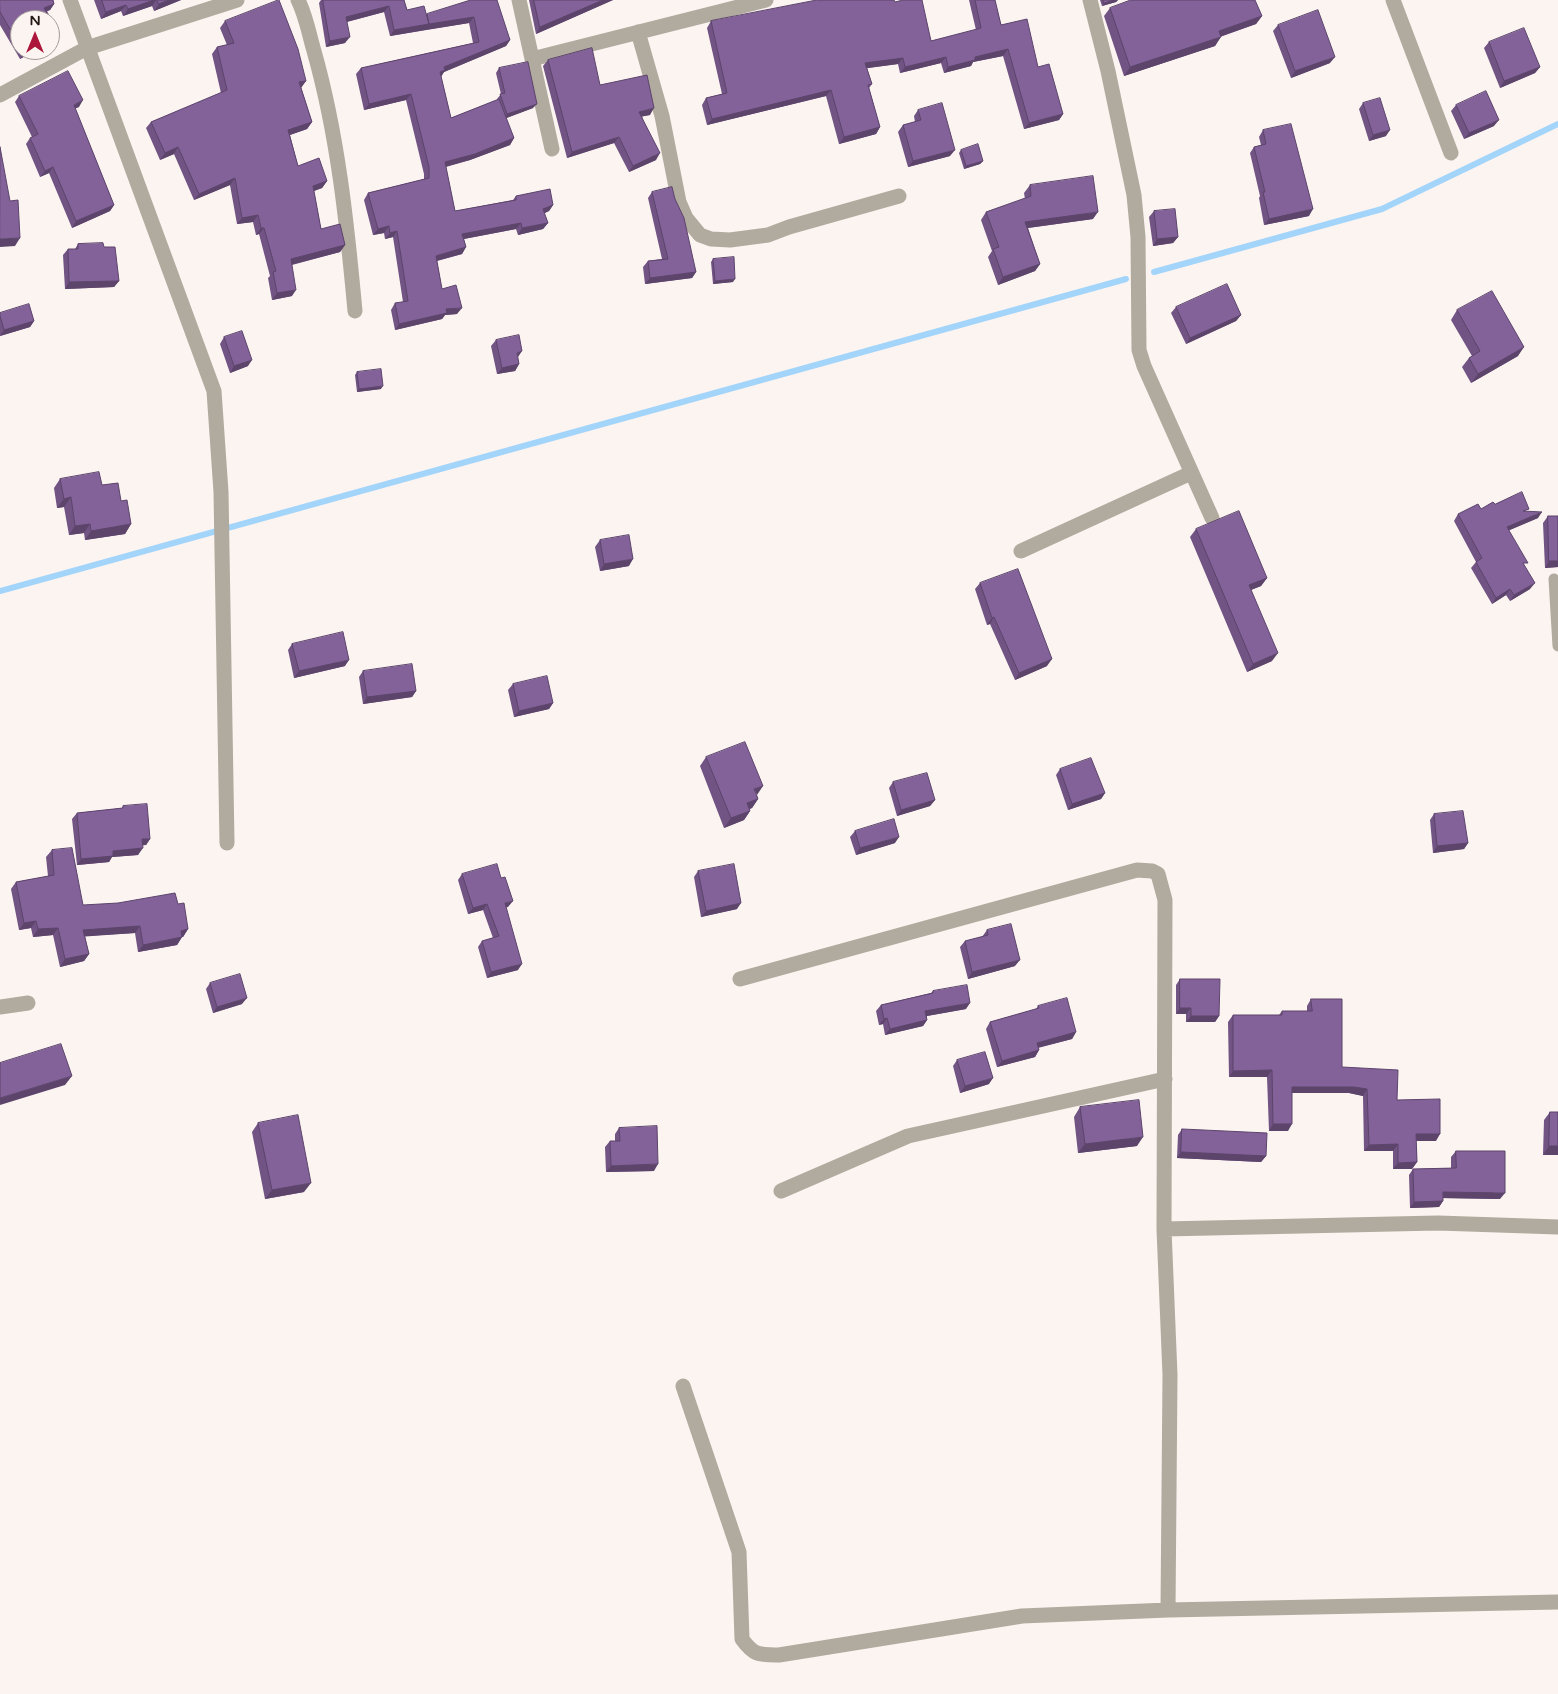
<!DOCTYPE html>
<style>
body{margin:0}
#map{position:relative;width:1558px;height:1694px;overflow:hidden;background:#fbf4f1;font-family:"Varela Round",sans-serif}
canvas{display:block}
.north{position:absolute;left:10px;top:10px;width:50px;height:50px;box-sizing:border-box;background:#fbf4f1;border:1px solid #a59c98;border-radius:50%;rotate:0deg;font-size:14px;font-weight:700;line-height:20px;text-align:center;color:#231813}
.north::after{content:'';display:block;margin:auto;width:18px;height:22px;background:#ac163a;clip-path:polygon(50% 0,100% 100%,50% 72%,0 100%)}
</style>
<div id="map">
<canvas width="1558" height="1694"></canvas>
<div class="north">N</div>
</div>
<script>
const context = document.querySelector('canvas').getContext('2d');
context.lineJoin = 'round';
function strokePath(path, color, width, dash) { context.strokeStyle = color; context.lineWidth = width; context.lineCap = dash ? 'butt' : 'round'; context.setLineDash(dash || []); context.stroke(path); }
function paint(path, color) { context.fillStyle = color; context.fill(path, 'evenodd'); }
strokePath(new Path2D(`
 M1154 272 1382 209 1558 124
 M0 591 1126 279`), '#a3d4fa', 6);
strokePath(new Path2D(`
 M1554 579 1558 646`), '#b1aa9e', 11);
strokePath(new Path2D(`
 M70 0 214 391 221 492 227 843
 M298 0C306 16 309 34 314 51 338 136 347 224 355 311
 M519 0 552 149
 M1090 0 1108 71 1134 195 1138 237 1139 350 1144 366 1212 518
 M1393 0 1451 153
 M638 32 662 116 679 202 686 218 700 235 711 239 730 240 768 235 789 227 899 196
 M532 59 766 0
 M0 95 87 48 237 0
 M1021 551 1191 473
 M740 979 1137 870 1152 871 1158 874 1165 900 1164 1229 1170 1375 1168 1610
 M0 1007 28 1003
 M781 1191 908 1136 1165 1079
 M1164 1229 1438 1223 1558 1227
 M683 1386 739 1552 742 1639C754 1656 760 1655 779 1655L1022 1616 1168 1610 1558 1602`), '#b1aa9e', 15);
paint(new Path2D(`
 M0 0H53L54 4 50 10 47 11 59 33 55 39 50 42V20H20V50H36L20 59 0 25Z
 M94 0H181L154 11 152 6 123 16 121 11 101 19Z
 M321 0H404L407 10 426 15 471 0 510 40 506 46 444 72 441 76 451 118 497 100V99L501 94 496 73 499 68 533 108 506 118 514 138 510 145 470 160 446 167 455 211 513 200 516 196 553 205 549 211 544 213 548 223 543 229 518 235 516 229 464 239 466 247 462 254 437 261 442 289 457 314 445 315 442 319 395 330 391 310 395 303 403 302 393 237 385 239 384 233 373 235 364 200 368 193 424 179V174L406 100 364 110 356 74 361 68 473 43 469 23 390 36 384 12 347 22 345 43 326 47 319 3Z
 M529 0H613L536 34Z
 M969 0H995L1001 25 1038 67 1063 114 1059 120 1024 129 1003 56 973 62 971 66 944 73 941 63 900 73 898 64 867 68 872 84 869 88 880 127 876 134 839 144 826 96 707 125 702 105 706 98 722 94 707 28 711 21 895 2 931 41 976 30Z
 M1100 0H1118L1116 2 1102 6Z
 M1110 8 1262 16 1256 24 1220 37 1215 46 1124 76 1104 16Z
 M225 21 306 81 301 87 312 122 307 129 290 135 298 166 327 181 322 188 314 191 321 229 345 245 340 252 292 265V296L272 300 268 278 270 276 259 234 256 235 253 222 237 224 230 185 194 200 174 154 160 160 146 128 151 122 221 93 212 54 217 47 227 45 220 28Z
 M1278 25 1330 63 1291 78 1273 31Z
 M1489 42 1540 67 1535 73 1500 88 1484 48Z
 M548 60 600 85 650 115 642 116 656 160 629 172 614 143 567 158 543 66Z
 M19 96 79 107 75 108 114 205 110 211 72 228 49 173 40 177 26 144 30 138 32 137 15 102Z
 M1363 103 1386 136 1369 141 1359 109Z
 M1456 105 1494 126 1464 139 1451 111Z
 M918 110 950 156 908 167 898 132 903 125 915 122 914 116Z
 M1263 130 1309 216 1264 225 1259 198 1260 196 1250 153 1254 147 1261 145 1259 137Z
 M961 150 983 161 980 164 964 169 959 153Z
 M1030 185 1093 219 1028 228 1040 264 1035 271 998 285 988 257 992 251 981 220 986 212 1025 199 1024 193Z
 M652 192 675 199 696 272 692 278 645 284 643 267 648 261 662 259 648 198Z
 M1154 211 1178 237 1173 243 1153 246 1149 217Z
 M78 244 104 247 119 281 114 287 65 289 63 255 68 249H75Z
 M713 259 733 282 713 284 711 262Z
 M1176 307 1241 315 1236 321 1186 344 1171 313Z
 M1457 310 1518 356 1471 383 1462 367 1469 358 1472 356 1451 320Z
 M0 313 34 321 30 327 0 336Z
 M224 337 248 366 230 373 220 344Z
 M496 340 518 358 519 364 515 371 497 374 491 346Z
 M357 372 381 389 357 392 355 375Z
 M60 479 102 485 121 501 131 524 125 534 85 540 84 533 69 535 64 507 57 508 54 488Z
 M1495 504 1527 512 1538 518 1509 530 1525 567 1530 589 1510 601 1506 595 1492 604 1471 568 1476 562 1454 521 1458 514 1481 509Z
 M1548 516H1558V567L1545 568 1543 523Z
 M1196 529 1267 578 1261 586 1251 590 1272 661 1247 672 1190 537Z
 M600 540 629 566 600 571 595 547Z
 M980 583 1047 666 1015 680 990 624 987 625 975 589Z
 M292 644 345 666 294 678 288 650Z
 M363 671 416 691 412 697 363 704 359 677Z
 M513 684 553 703 549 709 514 717 508 690Z
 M706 757 757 795 758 799 752 808 749 809 750 811 744 820 724 828 700 766Z
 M1060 769 1105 793 1101 799 1068 810 1056 775Z
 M893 782 935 800 930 806 897 816 889 788Z
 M123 806 150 839 146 845H142L138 855 112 857 109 862 77 865 72 819 77 813 122 808Z
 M1434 814 1468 843 1464 849 1433 853 1430 820Z
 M855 831 895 843 856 855 850 837Z
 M52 850 83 905 178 904 188 929 183 937H182L177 945 138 952 135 933 85 936 89 954 84 961 60 967 53 935 33 937 31 928 19 930 11 889 16 882 48 876 46 857Z
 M698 871 737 909 701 917 694 877Z
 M462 874 508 907H506L518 970 487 978 478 947 482 941 493 938 483 910 468 914 458 880Z
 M987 930 1015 966 968 979 960 947 965 941 982 937Z
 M1180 979 1219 1016 1215 1022H1186V1014H1176V985Z
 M210 983 242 1004 213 1013 206 989Z
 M933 991 966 1009 927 1016V1020L923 1026 885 1035 883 1024 879 1025 876 1011 881 1005 931 993Z
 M1311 999 1342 1067 1397 1100 1436 1141H1416L1417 1162 1412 1169H1393V1151H1364L1363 1096 1349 1093H1292L1288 1131H1269L1267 1077H1229L1228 1022 1233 1015H1279L1282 1011H1307V1006Z
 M1038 1006 1076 1032 1072 1039 1038 1048 1039 1050 1035 1057 997 1067 986 1029 990 1022 1036 1009Z
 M957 1060 989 1084 960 1093 953 1066Z
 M1080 1107 1137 1146 1078 1153 1074 1117Z
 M1550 1112H1558V1155H1543L1544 1120Z
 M258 1123 304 1192 265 1199 252 1132Z
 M619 1128 654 1171 606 1172 605 1147 610 1141H615V1134Z
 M1182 1129 1266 1156 1261 1162 1177 1158 1178 1135Z
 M1456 1151 1500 1199 1443 1198V1201L1439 1207 1410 1208 1409 1175 1413 1169 1451 1168V1157Z`), '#715384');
paint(new Path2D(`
 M154 0H156L152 6 123 16 128 9Z
 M169 0H181L154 11 159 4Z
 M603 0H613L536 34 540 27Z
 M1115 0H1118L1116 2 1102 6 1104 3Z
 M54 4 50 10 40 14 44 8Z
 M126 5 121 11 101 19 106 12Z
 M389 6 384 12 342 23 346 17Z
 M1262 16 1256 24 1213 39 1219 31Z
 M474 17 469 23 425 30 429 24Z
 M429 24 425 30 390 36 394 30Z
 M59 33 55 39 50 42V38Z
 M350 37 345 43 326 47 330 41Z
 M1221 37 1215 46 1124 76 1130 67Z
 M510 40 506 46 444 72 441 77 435 78 444 67Z
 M1008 49 1003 56 973 62 971 66 944 73 948 67 975 57Z
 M30 50H36L20 59 24 53Z
 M946 57 941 63 900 73 905 67Z
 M1335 57 1330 63 1291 78 1295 71Z
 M903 58 898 64 861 69 865 63Z
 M1540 67 1535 73 1500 88 1504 81Z
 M306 81 301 88 299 82Z
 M831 90 826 96 707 125 712 119Z
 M411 94 406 100 364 110 369 104Z
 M83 100 79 107 69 111 74 105Z
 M537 104 533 108 504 119 507 114Z
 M654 108 650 115 635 118 639 112Z
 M1063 114 1059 120 1024 129 1029 123Z
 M1499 120 1494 126 1464 139 1469 133Z
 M312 122 307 129 284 137 288 130Z
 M880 127 876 134 839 144 844 137Z
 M1390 130 1386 136 1369 141 1373 135Z
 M619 137 614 143 567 158 572 152Z
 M514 138 510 145 470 160 440 168 445 162Z
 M178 147 174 154 160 160 165 153Z
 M955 150 950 156 908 167 913 161Z
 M660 153 656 160 629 172 633 166Z
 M983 161 980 164 964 169 966 166Z
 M53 167 49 173 40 177 45 171Z
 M235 178 230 185 194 200 199 194Z
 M327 181 322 188 308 193 313 186Z
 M114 205 110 211 72 228 76 221Z
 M553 205 549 211 539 216 543 209Z
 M1313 209 1309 216 1264 225 1269 219Z
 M1098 212 1093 219 1020 229 1025 222Z
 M258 215 253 222 237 224 242 218Z
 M521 223 516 229 458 240 462 234Z
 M548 223 543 229 518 235 522 228Z
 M389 226 384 233 373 235 378 229Z
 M261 228H264L259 234 256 235Z
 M397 231 393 237 385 239 390 233Z
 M1178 237 1173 243 1153 246 1157 239Z
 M20 238 15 246 0 247V239Z
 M345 245 340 252 286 266 291 259Z
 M466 247 462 254 432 262 436 256Z
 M1040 264 1035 271 998 285 1003 277Z
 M696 272 692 278 645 284 650 278Z
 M735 279 733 282 713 284 715 281Z
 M119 281 114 287 65 289 69 282Z
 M296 290 292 296 272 300 277 293Z
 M462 308 457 314 445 315 442 319 395 330 399 324 446 309Z
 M1241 315 1236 321 1186 344 1190 338Z
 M34 321 30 327 0 336 4 330Z
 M1524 347 1518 356 1471 383 1478 374Z
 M522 351 518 357 517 353Z
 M252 360 248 366 230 373 234 366Z
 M519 364 515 371 497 374 502 368Z
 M383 386 381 389 357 392 359 389Z
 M71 497 64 507 57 508 64 499Z
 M1542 512 1538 518 1503 533 1507 527Z
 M90 524 84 533 69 535 75 526Z
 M131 524 125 534 85 540 91 531Z
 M633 559 629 566 600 571 604 564Z
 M1549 561H1558V567L1545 568Z
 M1267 578 1261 586 1243 593 1249 585Z
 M1535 583 1530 589 1510 601 1514 595Z
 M1510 589 1506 595 1492 604 1496 598Z
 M994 617 990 624 987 625 992 618Z
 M1278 653 1272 661 1247 672 1253 664Z
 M1052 659 1047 666 1015 680 1019 673Z
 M349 660 345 666 294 678 299 671Z
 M416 691 412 697 363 704 367 697Z
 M553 703 549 709 514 717 519 711Z
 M763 786 757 795 754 789Z
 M1105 793 1101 799 1068 810 1072 804Z
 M758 799 752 808 741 813 747 803Z
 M935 800 930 806 897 816 901 810Z
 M750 811 744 820 724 828 731 818Z
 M899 837 895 843 856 855 860 848Z
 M142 839H150L146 845 137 846Z
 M1468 843 1464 849 1433 853 1437 846Z
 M143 848 138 855 112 857 109 862 77 865 81 859 113 851Z
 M513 901 508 907 501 909 505 903Z
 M741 903 737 909 701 917 706 911Z
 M487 904 483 910 468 914 473 908Z
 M36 921 31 928 19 930 24 923Z
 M140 926 135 933 78 937 83 930Z
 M58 928 53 935 33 937 38 929Z
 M188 929 183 937 176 938 181 931Z
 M182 937 177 945 138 952 143 945Z
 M89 954 84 961 60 967 65 959Z
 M1020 960 1015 966 968 979 972 972Z
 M522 964 518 970 487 978 491 972Z
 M247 998 242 1004 213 1013 217 1007Z
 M970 1003 966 1009 921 1017 925 1011Z
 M1180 1008H1191L1186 1014H1176Z
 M1191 1016H1219L1215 1022H1186Z
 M887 1018 883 1024 879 1025 884 1019Z
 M927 1020 923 1026 885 1035 890 1029Z
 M1076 1032 1072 1039 1032 1049 1037 1043Z
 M1039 1050 1035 1057 997 1067 1002 1061Z
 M1272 1070 1267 1077H1229L1233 1071Z
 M72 1076 65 1085 0 1105V1098Z
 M993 1078 989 1084 960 1093 965 1086Z
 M1292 1087H1354L1367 1089 1363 1096 1349 1093H1288Z
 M1273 1124H1292L1288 1131H1269Z
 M1416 1134H1440L1436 1141H1411Z
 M1143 1137 1137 1146 1078 1153 1085 1144Z
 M1398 1144 1393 1151H1364L1369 1145Z
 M1549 1146H1558V1155H1543Z
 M1181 1152 1266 1156 1261 1162 1177 1158Z
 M1417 1162 1412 1169H1393L1398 1163Z
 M658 1164 654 1171 606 1172 611 1166Z
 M311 1183 304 1192 265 1199 272 1190Z
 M1443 1192 1505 1193 1500 1199 1439 1198Z
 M1443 1201 1439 1207 1410 1208 1414 1202Z`), '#5c446b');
const building = new Path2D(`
 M0 0H53L54 4 44 8 59 33 50 38V20H20V46L0 12Z
 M102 0H154L128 9 126 5 106 12Z
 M157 0H169L159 4Z
 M279 0 298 49 306 81 299 82 312 122 288 130 298 166 319 158 327 181 313 186 321 229 340 224 345 245 291 259 296 290 277 293 273 272 276 271 264 228H261L258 215 242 218 235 178 199 194 178 147 165 153 151 122 227 90 217 47 234 43 225 21Z
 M323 0H404L407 10 424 6 429 24 394 30 389 6 346 17 350 37 330 41Z
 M471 0H497L510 40 444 67 445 70 440 72 451 118 499 99 514 138 475 154 445 162 455 211 516 200V196L550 189 553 205 543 209 548 223 522 228 521 223 462 234 466 247 436 256 442 289 456 285 462 308 446 309 447 313 399 324 395 303 408 301 397 231 390 233 389 226 378 229 368 193 429 178V167L411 94 369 104 361 68 479 42 474 17 429 24 427 14Z
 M534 0H603L540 27Z
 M817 0H894L895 2 903 0H922L931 41 981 28 975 0H995L1001 25 1027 19 1038 67 1049 64 1063 114 1029 123 1008 49 975 57V60L948 67 946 57 905 67 903 58 865 63 872 84 868 85 880 127 844 137 831 90 712 119 706 98 727 93 711 21Z
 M1103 0H1115L1104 3Z
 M1131 0H1255L1262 16 1219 31 1221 37 1130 67 1110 8Z
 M1318 10 1335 57 1295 71 1278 25Z
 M1524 28 1540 67 1504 81 1489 42Z
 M592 48 600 85 647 75 654 108 639 112 660 153 633 166 619 137 572 152 548 60Z
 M23 50H30L24 53Z
 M528 62 537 104 507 114 500 94 505 93 499 68Z
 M68 71 83 100 74 105 114 205 76 221 53 167 45 171 30 138 38 134 19 96Z
 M1486 91 1499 120 1469 133 1456 105Z
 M1380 98 1390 130 1373 135 1363 103Z
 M942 103 955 150 913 161 903 125 921 120 918 110Z
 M1291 124 1313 209 1269 219 1263 192H1265L1254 147 1266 144 1263 130Z
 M978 144 983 161 966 166 961 150Z
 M0 147 10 201 18 200 20 238 0 239Z
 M1093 176 1098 212 1025 222 1040 264 1003 277 993 249 999 247 986 212 1031 196 1030 185Z
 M672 187 675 199 684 218 696 272 650 278 648 261 668 259 652 192Z
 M1175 209 1178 237 1157 239 1154 211Z
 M103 243 104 247H115L119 281 69 282 68 249H78V244Z
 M734 257 735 279 715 281 713 259Z
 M1227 284 1241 315 1190 338 1176 307Z
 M1492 291 1524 347 1478 374 1469 358 1480 351 1457 310Z
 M29 304 34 321 4 330 0 316V313Z
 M242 331 252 360 234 366 224 337Z
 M519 335 522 351 517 353 519 364 502 368 496 340Z
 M381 369 383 386 359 389 357 372Z
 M99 472 102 485 118 483 121 501 127 500 131 524 91 531 90 524 75 526 71 497 64 499 60 479Z
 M1522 492 1529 509 1523 511 1542 512 1507 527 1528 563H1523L1535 583 1514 595 1510 589 1496 598 1476 562 1482 558 1458 514 1478 504 1481 509 1493 502 1495 504Z
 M1239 511 1267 578 1249 585 1278 653 1253 664 1196 529Z
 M1548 516H1558V561H1549Z
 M629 535 633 559 604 564 600 540Z
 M1018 569 1052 659 1019 673 994 617 992 618 980 583Z
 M343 632 349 660 299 671 292 644Z
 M412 664 416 691 367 697 363 671Z
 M547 676 553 703 519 711 513 684Z
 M745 742 763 786 754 789 758 799 747 803 750 811 731 818 706 757Z
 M1091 758 1105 793 1072 804 1060 769Z
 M927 773 935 800 901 810 893 782Z
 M147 804 150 839H142L143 848 113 851V856L81 859 77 813 123 808V806Z
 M1463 811 1468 843 1437 846 1434 814Z
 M894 819 899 837 860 848 855 831Z
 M72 848 83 905 118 903 175 893 178 904 184 903 188 929 181 931 182 937 143 945 140 926 83 930 89 954 65 959 58 928 38 929 36 921 24 923 16 882 54 875 52 850Z
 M497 864 501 878 505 877 513 901 505 903 522 964 491 972 482 941 499 936 487 904 473 908 462 874Z
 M734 864 741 903 706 911 698 871Z
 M1011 924 1020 960 972 972 965 941 988 935 987 930Z
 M240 974 247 998 217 1007 210 983Z
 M1180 979H1220L1219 1016H1191V1008H1180Z
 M967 985 970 1003 925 1011 927 1020 890 1029 887 1018 884 1019 881 1005 933 993V991Z
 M1067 998 1076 1032 1037 1043 1039 1050 1002 1061 990 1022 1039 1008 1038 1006Z
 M1311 999H1342V1067L1398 1070 1397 1100 1440 1099V1134H1416L1417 1162 1398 1163V1144L1369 1145 1367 1089 1354 1087H1292V1124H1273L1272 1070 1233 1071V1015H1282V1011H1312Z
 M61 1044 72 1076 0 1098V1063Z
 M985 1052 993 1078 965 1086 957 1060Z
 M1139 1100 1143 1137 1085 1144 1080 1107Z
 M1550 1112H1558V1146H1549Z
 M298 1115 311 1183 272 1190 258 1123Z
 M657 1126 658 1164 611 1166 610 1141H620L619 1128Z
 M1182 1129 1267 1133 1266 1156 1181 1152Z
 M1456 1151H1505V1193L1443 1192V1201L1414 1202 1413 1169 1456 1168Z`);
paint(building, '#836199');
strokePath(building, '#5c446b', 1);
</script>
